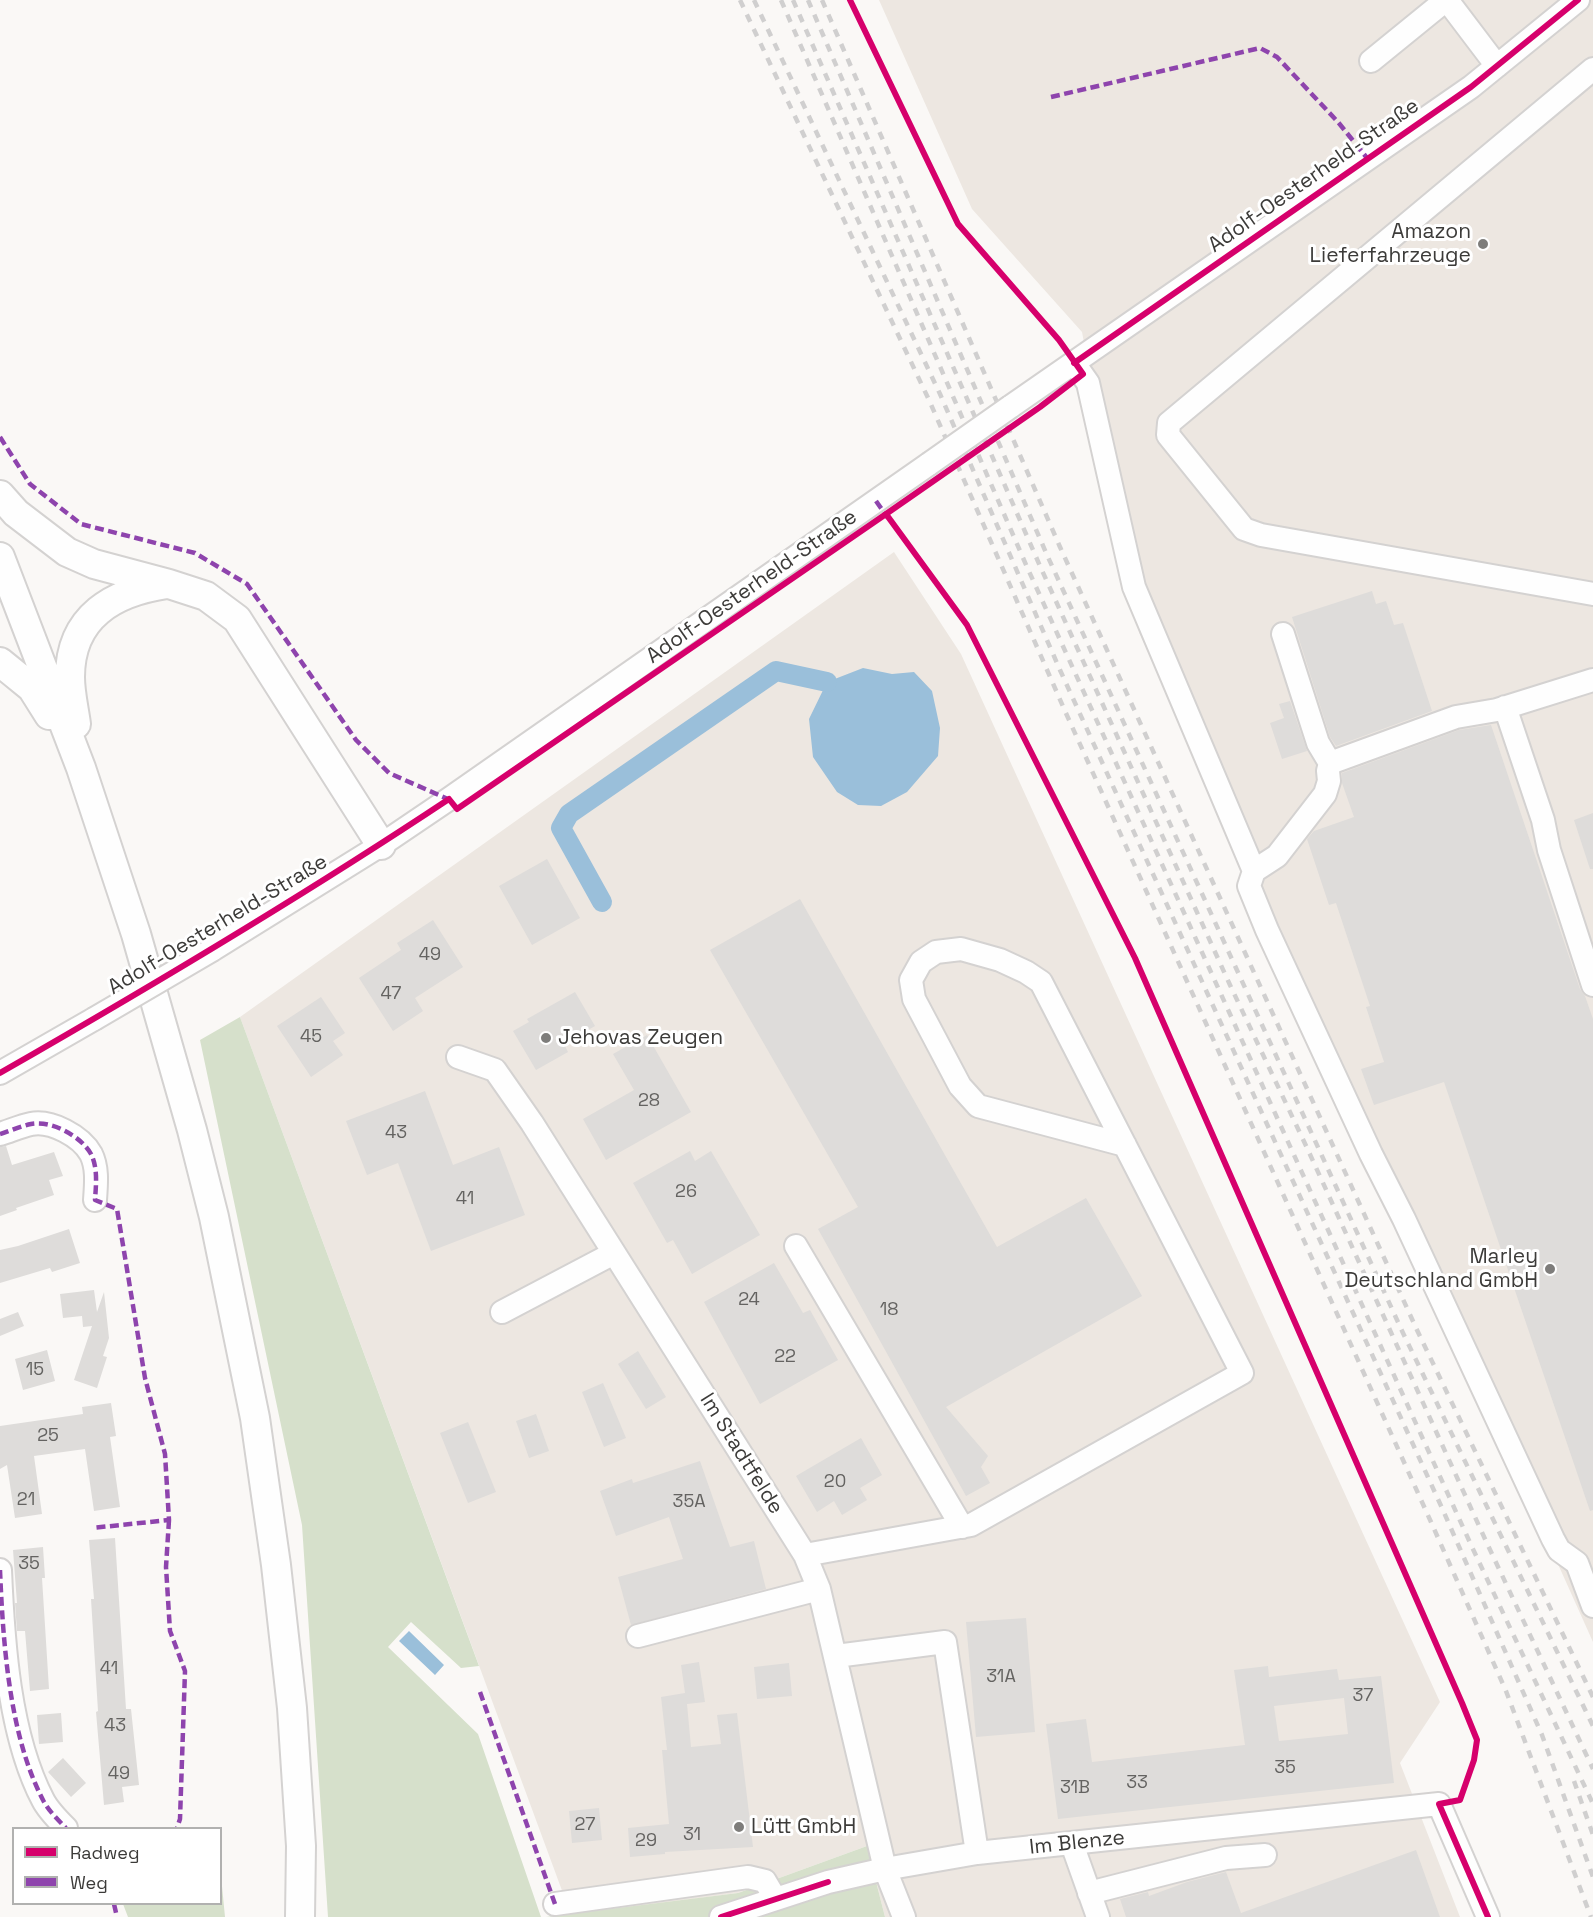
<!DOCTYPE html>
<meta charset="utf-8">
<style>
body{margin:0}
#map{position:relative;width:1593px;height:1917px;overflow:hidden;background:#faf8f6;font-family:"Space Grotesk",sans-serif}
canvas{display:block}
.legend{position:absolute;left:12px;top:1827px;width:210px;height:78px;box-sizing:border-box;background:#fff;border:2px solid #b1b1b0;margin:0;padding:8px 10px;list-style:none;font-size:18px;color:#3c3b39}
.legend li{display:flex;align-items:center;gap:12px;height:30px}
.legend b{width:30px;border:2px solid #b1b1b0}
</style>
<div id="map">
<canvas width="1593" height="1917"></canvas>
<ul class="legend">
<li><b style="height:8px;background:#d6006c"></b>Radweg</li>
<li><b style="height:8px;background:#8e44ad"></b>Weg</li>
</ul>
</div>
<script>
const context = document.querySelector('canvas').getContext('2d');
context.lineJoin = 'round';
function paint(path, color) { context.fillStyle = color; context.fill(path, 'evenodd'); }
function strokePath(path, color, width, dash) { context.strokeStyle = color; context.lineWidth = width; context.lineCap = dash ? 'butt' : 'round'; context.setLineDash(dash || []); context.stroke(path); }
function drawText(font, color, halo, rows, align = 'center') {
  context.font = font + ' "Space Grotesk",sans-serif'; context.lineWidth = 6; context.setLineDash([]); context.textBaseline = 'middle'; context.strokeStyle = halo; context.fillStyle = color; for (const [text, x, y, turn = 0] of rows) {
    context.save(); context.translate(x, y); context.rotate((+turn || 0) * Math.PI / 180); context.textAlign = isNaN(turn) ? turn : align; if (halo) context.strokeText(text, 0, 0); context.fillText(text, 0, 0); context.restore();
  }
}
paint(new Path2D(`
 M879 0H1593V1642L1139 632 1082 332 972 209Z
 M894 552 961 654 1440 1702 1400 1763 1460 1917H885L867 1846 738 1893 571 1915 240 1017Z`), '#ede7e1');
paint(new Path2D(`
 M240 1017 479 1666 461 1668 411 1622 388 1647 478 1734 541 1917H328L302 1525 200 1040Z
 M867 1846 885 1917H546L738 1893Z
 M221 1876 225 1917H128L123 1904H220Z`), '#d6e0cb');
paint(new Path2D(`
 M863 668 892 674 914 672 932 691 940 728 938 756 907 792 881 806 858 805 837 792 813 757 809 719 827 682Z
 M409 1631 444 1665 435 1675 399 1641Z`), '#9abfda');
strokePath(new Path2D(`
 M602 902 561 828 569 814 776 671 827 682`), '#9abfda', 20);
paint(new Path2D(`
 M1372 591 1376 604 1386 601 1394 625 1403 623 1432 711 1336 746 1330 737 1292 617Z
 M1290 701 1307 751 1282 759 1270 723 1284 718 1279 704Z
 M1491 725 1580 989 1585 996 1593 1019V1510L1590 1511 1444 1082 1374 1105 1361 1069 1384 1062 1366 1007 1370 1006 1336 903 1329 905 1307 839 1314 831 1354 817 1342 783V773L1459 730Z
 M1593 813V869H1590L1574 820Z
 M547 859 580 918 532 945 499 886Z
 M800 899 997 1247 1086 1198 1142 1296 946 1407 988 1456 981 1467 990 1483 966 1496 818 1229 858 1207 710 950Z
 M433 920 463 967 415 998 423 1011 393 1031 359 978 401 950 397 943Z
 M575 992 595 1026 564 1044 568 1052 536 1070 513 1031 529 1022 527 1019Z
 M321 997 345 1033 333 1041 343 1055 311 1077 277 1026Z
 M647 1035 691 1112 606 1160 583 1119 634 1090 613 1054Z
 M425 1091 453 1165 499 1147 525 1215 431 1251 398 1163 367 1175 346 1121Z
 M6 1146 12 1165 54 1152 63 1176 49 1180 54 1195 16 1208 17 1210 0 1216V1147Z
 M690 1151 695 1161 711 1151 760 1235 692 1274 673 1240 667 1243 633 1183Z
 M69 1229 80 1263 52 1272 50 1268 0 1283V1250L18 1246Z
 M774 1263 803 1313 810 1310 838 1360 760 1404 704 1302Z
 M94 1290 97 1312 104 1292 109 1338 103 1356 107 1357 97 1388 74 1380 92 1326 83 1327 82 1316 63 1318 60 1294Z
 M18 1312 24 1326 0 1336V1319Z
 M47 1350 55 1381 23 1390 15 1359Z
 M638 1351 666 1397 646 1409 618 1364Z
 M603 1383 626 1438 604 1447 582 1392Z
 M111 1403 116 1436 110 1437 120 1507 94 1511 85 1449 34 1456 42 1514 15 1518 7 1465 0 1469V1426L83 1414 82 1407Z
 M536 1414 549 1451 529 1458 516 1421Z
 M468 1422 496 1492 468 1503 440 1433Z
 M861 1438 882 1475 860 1488 867 1500 842 1515 834 1501 817 1512 796 1476Z
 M700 1461 730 1547 754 1541 766 1589 631 1625 618 1577 683 1559 669 1517 616 1536 600 1491 632 1479 633 1483Z
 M115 1538 126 1709H131L139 1785 122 1787 124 1802 104 1805 96 1712 98 1711 91 1599H94L89 1540Z
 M43 1547 45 1578H42L49 1689 30 1691 25 1631H17L15 1603H17L13 1550Z
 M1026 1618 1035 1732 976 1737 966 1622Z
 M699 1662 705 1702 687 1704 691 1747 721 1744 717 1715 737 1713 753 1847 665 1852V1854L630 1857 628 1828 669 1824 662 1750H667L661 1697 685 1693 681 1665Z
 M789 1663 792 1696 757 1699 754 1667Z
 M1268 1666 1269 1677 1337 1669 1339 1680 1381 1676 1394 1783 1058 1819 1046 1724 1086 1719 1092 1762 1245 1745 1234 1670ZM1344 1698 1348 1734 1279 1741 1274 1706Z
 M61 1713 63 1742 39 1744 37 1715Z
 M63 1758 86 1783 71 1797 48 1772Z
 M599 1808 602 1840 572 1843 569 1811Z
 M1416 1850 1440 1917H1126L1120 1899 1148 1892 1149 1896 1187 1882 1226 1872 1241 1913Z`), '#dedcda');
const minor = new Path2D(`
 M1447 0 1497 66
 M1371 61 1446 0
 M1593 69 1169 423 1168 435 1244 529 1261 535 1593 594
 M1074 363 1088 383 1134 587 1254 871
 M1010 407 1471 87 1578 0
 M1283 634 1318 743 1330 763
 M1593 680 1497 710 1456 717 1330 763 1328 771 1329 781 1325 794 1277 856 1254 871 1249 886 1267 930 1371 1154 1404 1219 1553 1539 1559 1550 1577 1563 1593 1606
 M1505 707 1543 820 1549 850 1593 985
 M212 950 381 845 449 799 929 464
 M458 1057 495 1070 532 1123 805 1555 819 1589 885 1869 904 1917
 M0 1073 94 1019
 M0 1134C10 1131 21 1126 31 1124 51 1120 81 1136 91 1154 98 1168 96 1185 95 1200
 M796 1246 962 1527
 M502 1312 614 1253
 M805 1555 971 1525 1242 1373 1041 982 1026 972 1000 960 961 949 936 952 921 962 911 980 914 999 960 1086 978 1106 1125 1145
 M0 1570C3 1642 9 1735 43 1800 48 1810 58 1820 66 1828
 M638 1636 819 1589
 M836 1656 945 1642 977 1853
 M1072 1844 1098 1917
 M1089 1893 1226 1858 1265 1855
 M555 1904 748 1877 765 1881 775 1898
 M721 1917 828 1882 885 1869 977 1853 1439 1804 1488 1917`);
const major = new Path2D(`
 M0 495 16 513 67 552 94 564 169 584 206 596 237 619 381 845
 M0 557 81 768 136 934 192 1130 214 1217 255 1418 276 1565 292 1708 301 1846 300 1917
 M0 662 32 688 49 715
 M76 724C74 709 70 693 70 677 70 616 114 592 167 584`);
strokePath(minor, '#d4d2d1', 26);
strokePath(major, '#d4d2d1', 32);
strokePath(minor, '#fefefe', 22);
strokePath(major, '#fefefe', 28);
strokePath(new Path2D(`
 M740 0 929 400 1065 711 1431 1522 1506 1691 1591 1917
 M754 0 940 394 1060 670 1442 1508 1542 1735 1593 1877
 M781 0 1027 567 1472 1547 1593 1804
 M793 0 1040 566 1230 985 1308 1150 1485 1539 1593 1769
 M808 0 1047 555 1403 1333 1593 1726
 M822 0 1060 547 1417 1330 1593 1697
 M1574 1781 1593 1835`), '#d0cfcf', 4.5, [8, 8]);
const minorBridge = new Path2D(`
 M929 464 1010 407
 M94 1019 212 950`);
strokePath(minorBridge, '#d4d2d1', 26, []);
strokePath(minorBridge, '#fefefe', 22);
strokePath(new Path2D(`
 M1051 97 1260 48 1277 57 1338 122 1367 158
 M0 437 30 484 81 524 195 553 247 584 356 740 389 773 450 800
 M876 501 888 518
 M0 1134C10 1131 21 1126 31 1124 51 1120 81 1136 91 1154 98 1168 96 1185 95 1200L117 1209 145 1378 165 1454 169 1520 92 1528
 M169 1520 166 1567 170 1631 185 1671 180 1819 177 1828
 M0 1570C3 1642 9 1735 43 1800 48 1810 58 1820 66 1828
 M480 1692 555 1904
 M114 1904 117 1917`), '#8e44ad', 4.5, [9, 4.5]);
strokePath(new Path2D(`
 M1074 363 1471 87 1578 0
 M886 514 967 625 1135 958 1462 1703 1477 1740 1474 1760 1460 1800 1439 1804 1488 1917
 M0 1073C152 986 303 896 449 799L457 809 886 514 1040 407 1083 374 1059 340 958 224 850 0
 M721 1917 828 1882`), '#d6006c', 6);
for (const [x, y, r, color] of [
 [1483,244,6,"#7e7d7b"],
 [546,1038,6,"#7e7d7b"],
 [1550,1269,6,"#7e7d7b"],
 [739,1827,6,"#7e7d7b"]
]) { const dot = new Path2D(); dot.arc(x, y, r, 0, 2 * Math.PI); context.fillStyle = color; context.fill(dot); strokePath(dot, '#fff', 2); }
drawText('18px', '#646361', null, [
 ["49",430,955],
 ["47",391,994],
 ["45",311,1037],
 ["28",649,1101],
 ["43",396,1133],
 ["26",686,1192],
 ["41",465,1199],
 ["24",749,1300],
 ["18",889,1310],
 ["22",785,1357],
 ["15",35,1370],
 ["25",48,1436],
 ["20",835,1482],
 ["21",26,1500],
 ["35A",689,1502],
 ["35",29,1564],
 ["41",109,1669],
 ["31A",1001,1677],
 ["37",1363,1696],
 ["43",115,1726],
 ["35",1285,1768],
 ["49",119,1774],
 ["33",1137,1783],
 ["31B",1075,1788],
 ["27",585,1825],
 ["31",692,1835],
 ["29",646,1841]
]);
drawText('21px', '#3c3b39', '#fff', [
 ["Adolf-Oesterheld-Straße",1314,176,-35],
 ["Adolf-Oesterheld-Straße",752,587,-35],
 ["Adolf-Oesterheld-Straße",218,925,-31],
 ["Im Stadtfelde",741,1454,58],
 ["Im Blenze",1077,1843,-6]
]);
drawText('21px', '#3c3b39', '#fff', [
 ["Amazon",1471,232],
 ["Lieferfahrzeuge",1471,256],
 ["Jehovas Zeugen",558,1038,"left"],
 ["Marley",1538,1257],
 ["Deutschland GmbH",1538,1281],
 ["Lütt GmbH",751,1827,"left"]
], 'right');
</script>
